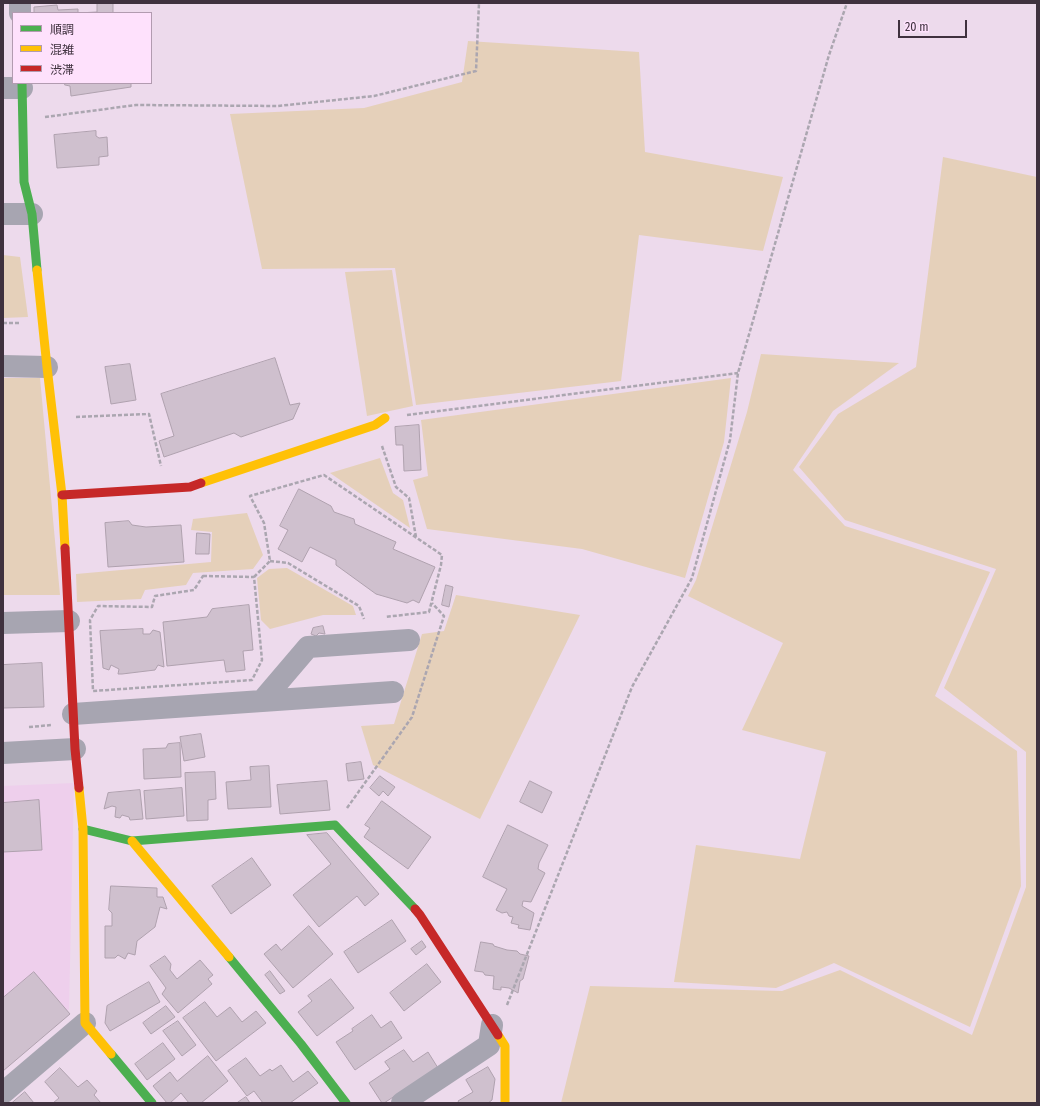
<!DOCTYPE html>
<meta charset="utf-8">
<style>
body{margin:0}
#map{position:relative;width:1040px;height:1106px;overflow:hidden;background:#eddaec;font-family:"Fira Sans Condensed","Noto Sans JP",sans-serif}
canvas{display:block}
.frame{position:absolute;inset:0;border:4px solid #3f313e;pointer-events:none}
.legend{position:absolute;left:12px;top:12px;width:140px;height:72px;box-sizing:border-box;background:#fee1fc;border:1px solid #b29bb0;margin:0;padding:5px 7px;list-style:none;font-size:12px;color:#3f313e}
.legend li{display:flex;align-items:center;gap:8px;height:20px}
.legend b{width:20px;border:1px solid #b29bb0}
.scale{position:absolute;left:898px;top:20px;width:69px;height:18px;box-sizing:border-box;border:2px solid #3f313e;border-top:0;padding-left:5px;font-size:12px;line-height:14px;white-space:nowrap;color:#3f313e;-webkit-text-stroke:3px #fee1fc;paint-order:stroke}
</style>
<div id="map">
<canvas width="1040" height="1106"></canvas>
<div class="frame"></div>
<ul class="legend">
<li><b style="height:5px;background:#4caf50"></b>順調</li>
<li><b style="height:5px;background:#ffc107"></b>混雑</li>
<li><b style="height:5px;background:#c62828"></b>渋滞</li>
</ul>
<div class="scale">20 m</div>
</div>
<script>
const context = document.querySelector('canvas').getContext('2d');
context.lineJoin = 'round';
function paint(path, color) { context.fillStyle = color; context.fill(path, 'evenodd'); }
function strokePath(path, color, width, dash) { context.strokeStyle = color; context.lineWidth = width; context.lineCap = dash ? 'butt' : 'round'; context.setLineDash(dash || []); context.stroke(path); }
paint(new Path2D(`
 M74 783 69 1009 3 1069V786Z`), '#eecfec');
paint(new Path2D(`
 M468 41 639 52 645 152 783 177 763 251 639 235 621 381 416 405 395 268 262 269 230 114 364 108 462 82Z
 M943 157 1037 177V1103H561L590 986 782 991 840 970 972 1035 1026 887V752L944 688 996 569 845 520 799 467 838 414 916 367Z
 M3 255 20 257 28 317 3 318Z
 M392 270 413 406 367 416 345 272Z
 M761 354 899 363 833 411 793 470 845 526 990 572 935 696 1017 751 1021 886 970 1027 834 963 776 988 674 982 696 845 800 859 826 752 742 730 783 643 688 596 696 580 747 412Z
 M3 378H40L60 595H3Z
 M731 378 724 442 685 578 582 549 427 529 413 480 428 476 421 420Z
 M380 458 393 493 403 500 410 528 330 473Z
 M247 513 263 555 253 569 193 573 186 585 145 590 141 599 77 602 76 574 211 562 212 532 191 530 193 519Z
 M287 568 353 606 356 615H323L270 629 261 620 257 578 269 569Z
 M456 595 580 615 480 819 373 765 361 726 394 724 422 634 444 631Z`), '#e5d0ba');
const building = new Path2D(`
 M113 3V13H34V7L57 5 58 10 78 9V13L97 12V4Z
 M65 83H131V87L71 96 70 86 65 85Z
 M96 131V136L99 138 107 137 108 156 99 157V165L57 168 54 135Z
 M275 358 290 405 300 403 293 419 241 437 234 433 164 457 159 441 174 436 161 394Z
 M130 364 136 400 111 404 105 367Z
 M419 425 421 470 404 471 403 445H396L395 427Z
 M299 489 331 506 334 512 354 519 355 524 396 542 393 549 435 567 419 603 413 600 407 603 376 594 336 565V560L310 547 302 562 278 549 288 530 280 526Z
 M129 521 132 525 146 527 181 525 184 562 108 567 105 523Z
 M197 533 210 534 209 554H196Z
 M446 585 453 587 449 607 442 605Z
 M249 605 253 650 243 651 245 670 226 672 224 660 167 666 163 622 207 617 212 609Z
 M323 626 325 634 319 633 316 636 311 634 313 628Z
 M143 629V634H150L153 630 160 632 164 667 158 665 155 670 122 674H118L119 669 111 665 109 670 103 668 100 631Z
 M42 663 44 707 3 708V665Z
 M201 734 205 757 184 761 180 737Z
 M180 743 181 777 144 779 143 749 166 748 168 744Z
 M361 762 364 779 348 781 346 764Z
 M269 766 271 807 228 809 226 782 251 780 250 767Z
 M215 772 216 799 208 800V820L187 821 185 773Z
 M380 776 395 787 388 796 383 791 379 796 370 788Z
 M327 781 330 810 280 814 277 785Z
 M530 781 552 792 542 813 520 802Z
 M182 788 184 816 146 819 144 791Z
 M140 790 143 819 130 820 129 817 122 815 120 818 115 817 116 807 112 806 104 809 108 793Z
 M39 800 42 850 3 852V803Z
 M382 801 431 837 408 869 364 837 370 828 365 825Z
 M508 825 548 845 539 863 538 869 545 873 531 902 523 901 522 906 534 913 530 930 518 928 519 925 511 923 513 917 509 916 507 912 502 913 496 910 507 889 483 877Z
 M327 833 379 894 365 906 357 896 319 927 293 895 331 864 307 835Z
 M252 858 271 885 231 914 212 886Z
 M111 886 157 888V897H163L167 909 160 907 155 927 137 941 135 955 128 953 125 959 118 955 115 958H105V926H112V913L109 910Z
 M392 920 406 941 358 973 344 952Z
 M309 926 333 954 293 988 264 954 276 944 281 950Z
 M422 941 426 947 416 955 411 949Z
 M481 942 493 944 494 946 507 950 517 951 520 954 529 956 523 979 520 981 518 993 509 988 501 987V990L493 989 494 976 485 975 483 972 475 971Z
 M165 956 171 964 170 970 177 979 200 960 213 975 208 979 212 984 178 1013 162 994 166 988 150 966Z
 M427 964 441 982 404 1011 390 993Z
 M270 971 285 991 280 994 265 975Z
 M34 972 70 1014 3 1071V998Z
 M331 979 354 1008 317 1036 298 1012 312 1001 308 996Z
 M149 982 160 1002 110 1031 105 1023 107 1006Z
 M205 1002 217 1017 230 1007 242 1022 256 1011 266 1023 216 1061 183 1018Z
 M166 1006 175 1017 151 1034 143 1023Z
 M372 1015 381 1028 391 1021 402 1038 355 1070 336 1042 353 1031 352 1029Z
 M178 1021 196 1045 182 1056 163 1031Z
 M163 1043 175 1059 147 1080 135 1064Z
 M404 1050 413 1062 428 1052 438 1068 384 1103H382L369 1083 390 1069 385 1062Z
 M208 1056 228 1081 201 1103H189L181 1093 170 1103H167L153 1086 170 1072 177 1081Z
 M246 1058 260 1076 270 1069 272 1071 281 1065 293 1082 308 1071 318 1083 290 1103H263L254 1091 247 1096 228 1071Z
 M488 1067 495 1079 492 1100 488 1103H459L458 1101 473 1092 466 1080Z
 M60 1068 78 1087 87 1080 97 1091 94 1095 101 1103H53L59 1098 45 1082Z
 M25 1092 34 1103H12Z
 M246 1097 250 1103H237Z`);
paint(building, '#cfc0ce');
strokePath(building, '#afa1ae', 1);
strokePath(new Path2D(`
 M45 117 136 105 278 106 374 96 476 71 479 3
 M3 323H20
 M407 415 738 373
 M76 417 149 414 161 466
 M382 446 396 487 409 498 416 537
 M270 561 288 563 359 606 364 619
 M203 576 254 577 262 660 252 680 93 691 90 620 98 606 152 607 155 596 194 590Z
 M254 577 270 561 264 523 250 496 324 475 442 555 441 565 429 612 385 617
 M29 727 52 725
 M347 808 412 717 444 616 432 603
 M507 1005 632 687 692 578 730 440 738 373 829 55 847 3`), '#aba6b0', 2.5, [4, 2]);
strokePath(new Path2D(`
 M20 3V13
 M3 88H22
 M3 214H32
 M3 366 47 367
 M3 623 69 621
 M262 701 308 647 409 640
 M73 714 393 692
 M3 753 75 749
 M3 1093 85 1023
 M402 1103 489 1045 492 1025`), '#a7a5b1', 22);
strokePath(new Path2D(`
 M22 83 24 182 32 214 37 270
 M83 829 132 841 335 825 415 909
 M229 957 301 1044 346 1103
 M111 1054 152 1103`), '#4caf50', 9);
strokePath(new Path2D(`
 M37 270 47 367 62 495 65 548
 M201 483 375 425 385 418
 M79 788 83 829 85 1023 111 1054
 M132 841 229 957
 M498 1035 505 1046V1103`), '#ffc107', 9);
strokePath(new Path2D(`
 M62 495 190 487 201 483
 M65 548 75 749 79 788
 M415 909 420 915 498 1035`), '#c62828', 9);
</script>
